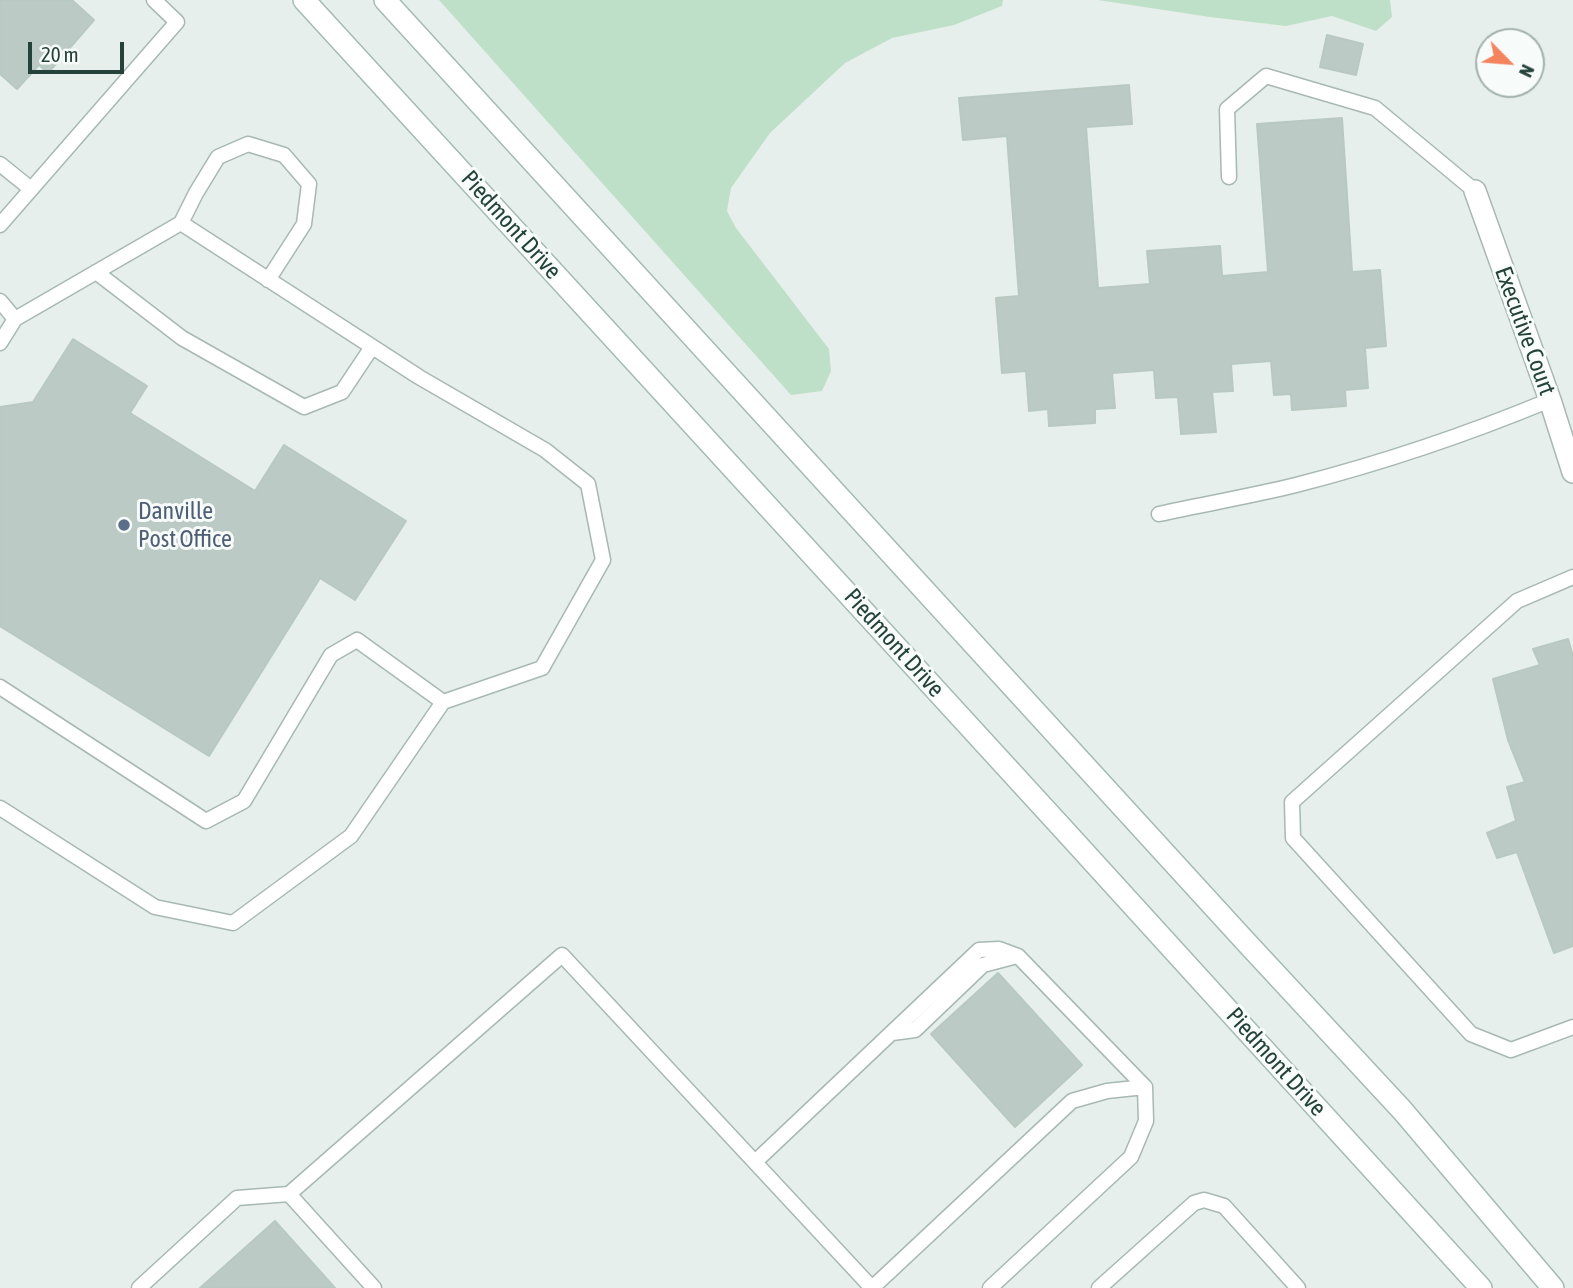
<!DOCTYPE html>
<style>
body{margin:0}
#map{position:relative;width:1573px;height:1288px;overflow:hidden;background:#e6efeb;font-family:"Asap Condensed",sans-serif}
canvas{display:block}
.north{position:absolute;left:1475px;top:28px;width:70px;height:70px;box-sizing:border-box;background:#f7fbf9;border:2px solid #a3b1ad;border-radius:50%;rotate:115deg;font-size:19px;font-weight:700;line-height:28px;text-align:center;color:#24423a}
.north::after{content:'';display:block;margin:auto;width:24px;height:32px;background:#f4845f;clip-path:polygon(50% 0,100% 100%,50% 72%,0 100%)}
.scale{position:absolute;left:28px;top:42px;width:96px;height:32px;box-sizing:border-box;border:4px solid #24423a;border-top:0;padding-left:9px;font-size:21px;line-height:24px;white-space:nowrap;color:#24423a;-webkit-text-stroke:5px #f7fbf9;paint-order:stroke}
</style>
<div id="map">
<canvas width="1573" height="1288"></canvas>
<div class="north">N</div>
<div class="scale">20 m</div>
</div>
<script>
const context = document.querySelector('canvas').getContext('2d');
context.lineJoin = 'round';
function paint(path, color) { context.fillStyle = color; context.fill(path, 'evenodd'); }
function strokePath(path, color, width, dash) { context.strokeStyle = color; context.lineWidth = width; context.lineCap = dash ? 'butt' : 'round'; context.setLineDash(dash || []); context.stroke(path); }
function drawText(font, color, halo, rows, align = 'center') {
  context.font = font + ' "Asap Condensed",sans-serif'; context.lineWidth = 6; context.setLineDash([]); context.textBaseline = 'middle'; context.strokeStyle = halo; context.fillStyle = color; for (const [text, x, y, turn = 0] of rows) {
    context.save(); context.translate(x, y); context.rotate((+turn || 0) * Math.PI / 180); context.textAlign = isNaN(turn) ? turn : align; if (halo) context.strokeText(text, 0, 0); context.fillText(text, 0, 0); context.restore();
  }
}
paint(new Path2D(`
 M439 0H1003L1002 6 954 25 892 38 845 63 770 133 731 188 727 211 736 228 829 349 831 371 822 391 791 395Z
 M1098 0H1390L1392 17 1376 31 1332 16 1286 26 1210 17Z`), '#bfe0c8');
const building = new Path2D(`
 M0 0H72L94 20 48 73 39 65 17 89 0 74Z
 M1327 35 1363 44 1356 75 1320 67Z
 M1129 85 1132 124 1086 127 1098 288 1150 284 1147 251 1220 246 1222 276 1268 272 1257 124 1342 118 1352 272 1380 270 1386 346 1365 348 1368 388 1345 390 1346 406 1292 410 1291 394 1274 395 1271 361 1231 364 1233 391 1212 392 1216 432 1181 434 1178 397 1156 398 1154 370 1112 373 1115 408 1095 409V423L1049 426 1048 409 1029 411 1026 371 1002 373 996 298 1019 296 1007 136 963 140 959 98Z
 M73 339 147 386 130 413 255 491 284 445 406 521 355 600 320 578 209 756 0 626V407L33 402Z
 M1568 639 1573 656V946L1554 953 1517 852 1497 858 1487 833 1516 821 1507 787 1525 782 1508 740 1493 679 1540 665 1533 649Z
 M998 973 1082 1065 1015 1127 931 1034Z
 M275 1221 335 1288H200Z`);
paint(building, '#bbcac4');
strokePath(building, '#b8c9c2', 2);
const service = new Path2D(`
 M0 164 31 189
 M1229 177 1227 109 1266 76 1375 108 1475 191
 M181 223 196 193 218 157 248 144 284 155 309 184 304 224 268 280
 M0 225 177 22 154 0
 M96 272 182 338 304 407 342 392 372 347
 M0 301 15 319
 M0 343 15 319 181 223 419 377 545 450 588 484 603 560 542 668 443 702 351 836 233 923 155 907 0 808
 M1159 514C1205 504 1251 496 1296 485 1382 463 1468 434 1550 400
 M1573 577 1517 601 1292 802 1293 838 1471 1034 1511 1050 1573 1027
 M0 687 206 821 244 801 331 655 357 640 443 702
 M892 1033 915 1030 983 965 1017 956
 M755 1162 979 950 999 949 1018 956 1145 1087 1146 1121 1131 1157 990 1288
 M289 1194 374 1288
 M139 1288 237 1198 289 1194 562 955 872 1288
 M872 1288 1072 1101 1107 1091 1145 1087
 M1099 1288 1194 1203 1204 1200 1224 1206 1298 1288`);
const minor = new Path2D(`
 M1475 191 1550 400 1573 472`);
const secondary = new Path2D(`
 M304 0 1065 831 1481 1288
 M385 0 1246 942 1402 1110 1553 1288`);
strokePath(service, '#a8b8b2', 17);
strokePath(minor, '#a8b8b2', 24);
strokePath(secondary, '#a4bbb3', 24);
strokePath(service, '#fff', 14);
strokePath(minor, '#fff', 21);
strokePath(secondary, '#fff', 21);
for (const [x, y, r, color] of [
 [124,525,7,"#5c6f8a"]
]) { const dot = new Path2D(); dot.arc(x, y, r, 0, 2 * Math.PI); context.fillStyle = color; context.fill(dot); strokePath(dot, '#f7fbf9', 2.5); }
drawText('24px', '#24423a', '#f7fbf9', [
 ["Piedmont Drive",511,225,48],
 ["Executive Court",1525,331,70],
 ["Piedmont Drive",894,643,48],
 ["Piedmont Drive",1276,1062,48]
]);
drawText('24px', '#4e5e75', '#f7fbf9', [
 ["Danville",138,511],
 ["Post Office",138,539]
], 'left');
</script>
